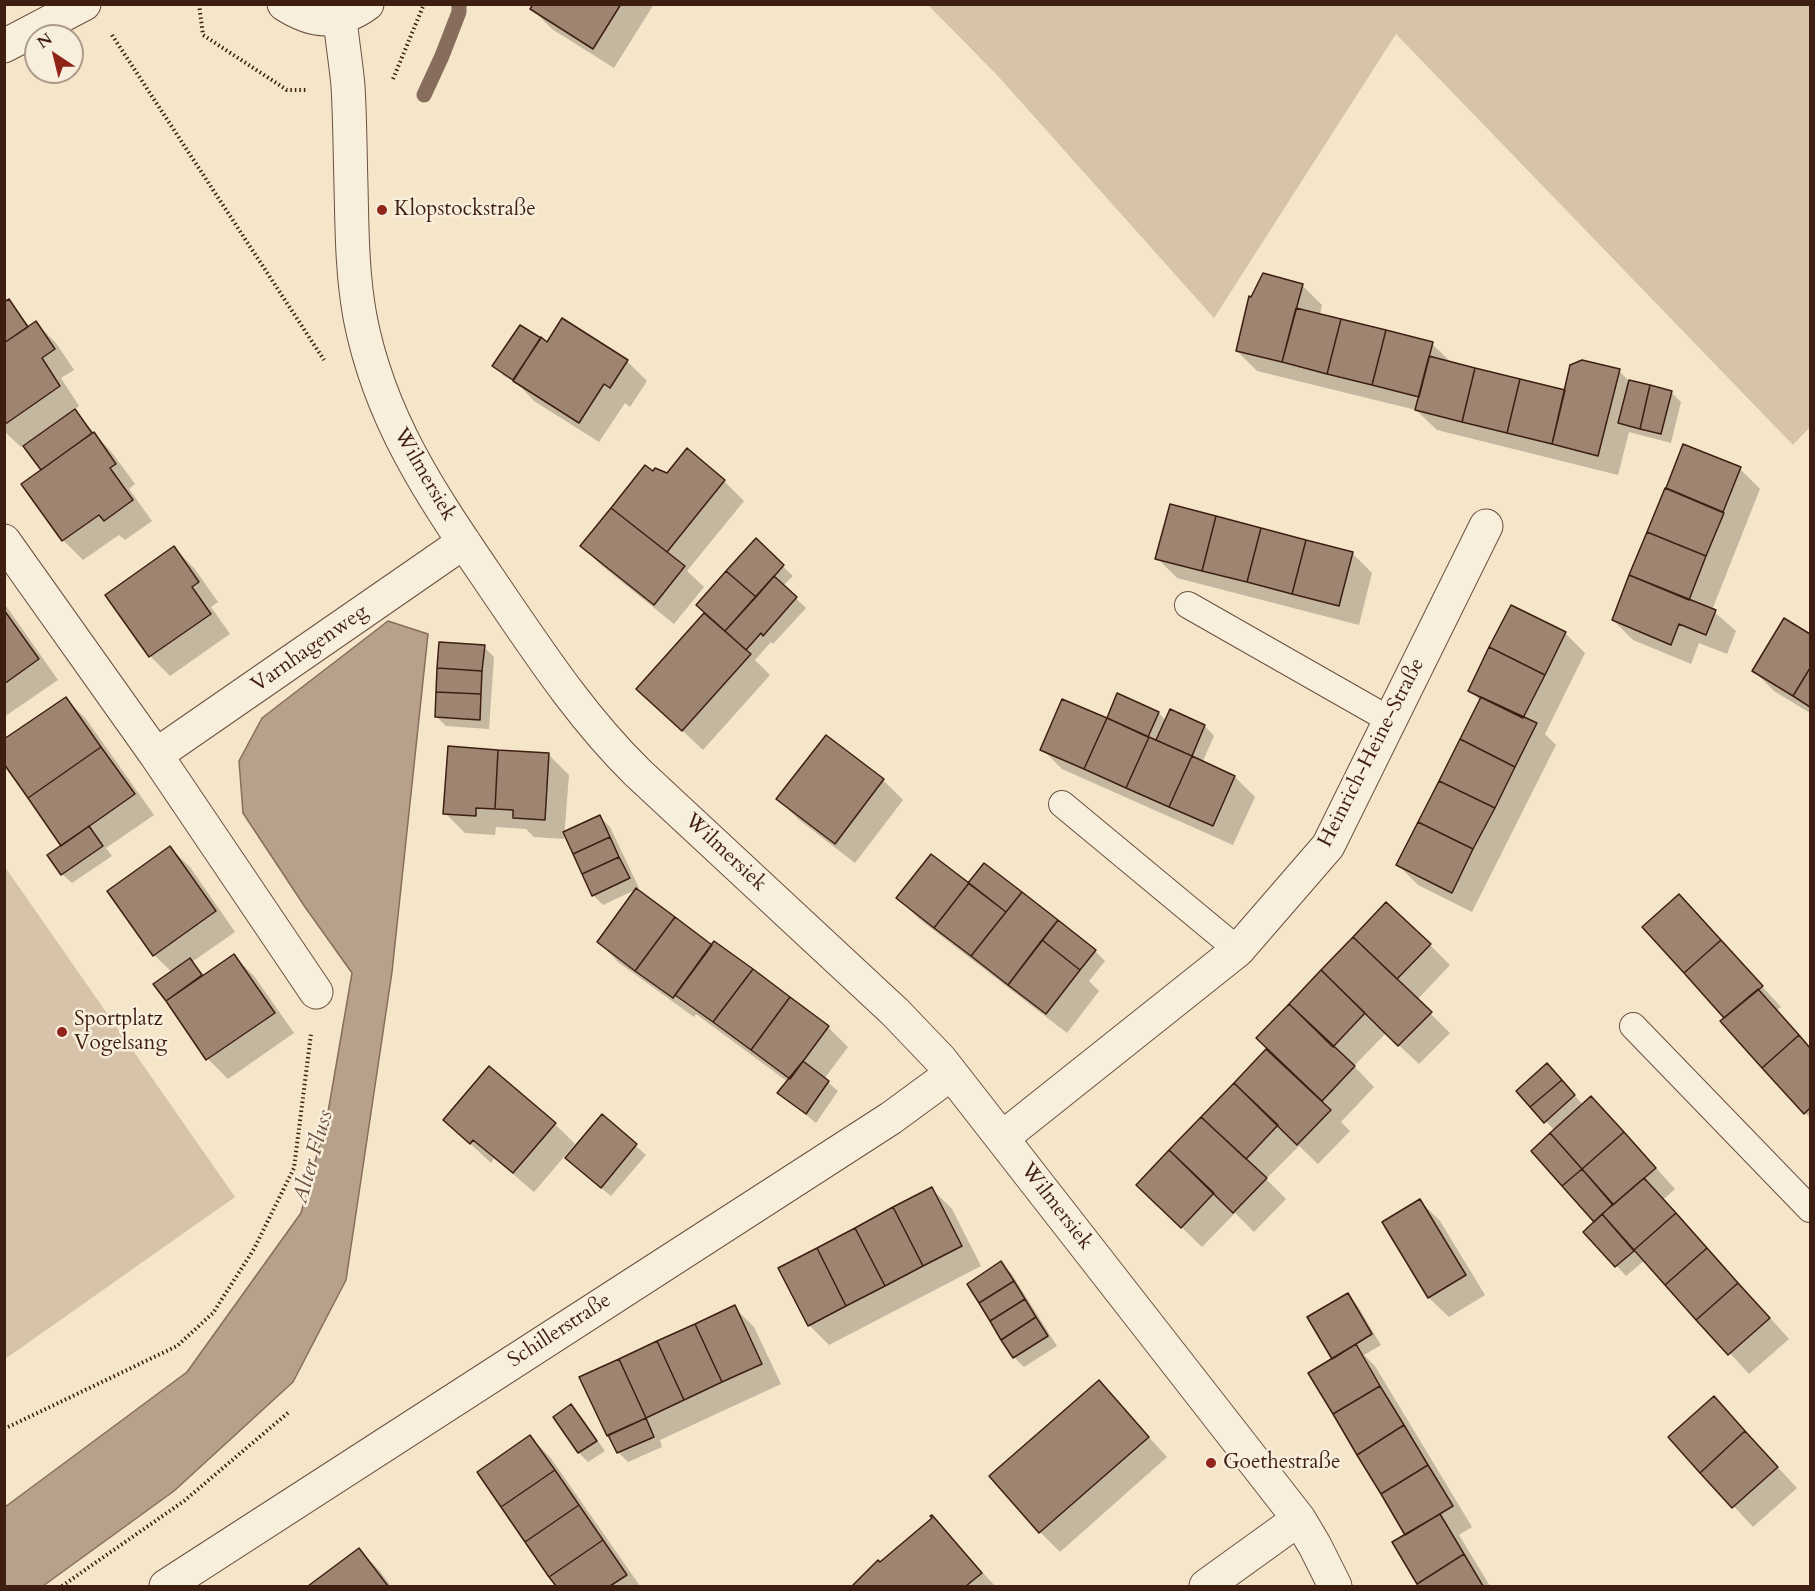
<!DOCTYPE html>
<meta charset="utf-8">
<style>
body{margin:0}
#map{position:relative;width:1815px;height:1591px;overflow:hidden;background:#f5e5c9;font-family:Cardo,serif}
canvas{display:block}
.frame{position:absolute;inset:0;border:6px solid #3f1e12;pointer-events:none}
.north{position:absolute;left:24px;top:24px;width:60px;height:60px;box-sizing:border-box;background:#f8eedc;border:2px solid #ae9b8b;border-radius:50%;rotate:325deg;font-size:16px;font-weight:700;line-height:24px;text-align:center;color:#3f1e12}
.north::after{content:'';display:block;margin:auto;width:21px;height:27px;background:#8f2418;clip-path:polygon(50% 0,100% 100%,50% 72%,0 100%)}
</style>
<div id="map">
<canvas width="1815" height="1591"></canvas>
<div class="frame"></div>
<div class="north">N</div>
</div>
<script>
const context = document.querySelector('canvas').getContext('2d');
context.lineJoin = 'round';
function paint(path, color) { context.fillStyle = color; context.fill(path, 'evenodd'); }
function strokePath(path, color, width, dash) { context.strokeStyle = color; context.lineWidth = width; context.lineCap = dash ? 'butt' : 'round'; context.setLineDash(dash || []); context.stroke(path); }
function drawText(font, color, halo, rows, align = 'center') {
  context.font = font + ' Cardo,serif'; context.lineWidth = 5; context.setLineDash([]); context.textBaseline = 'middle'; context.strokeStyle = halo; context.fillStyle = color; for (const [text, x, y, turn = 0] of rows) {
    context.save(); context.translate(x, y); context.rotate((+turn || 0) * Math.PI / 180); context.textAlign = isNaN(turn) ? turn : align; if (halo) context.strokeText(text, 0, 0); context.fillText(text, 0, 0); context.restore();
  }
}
paint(new Path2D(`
 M928 5H1810V427L1793 445 1396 34 1214 318 997 75Z
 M5 867 235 1197 5 1359H4Z`), '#d6c3aa');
const water = new Path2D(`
 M388 621 428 634 392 972 346 1280 293 1382 174 1491 43 1586H5V1507L187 1372 301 1213 327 1118 352 973 305 907 243 813 239 761 262 718Z`);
paint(water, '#b7a18b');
strokePath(water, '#876d5b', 1.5);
paint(new Path2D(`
 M535 4H654L614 68 552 29 532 9Z
 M1302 285 1322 305 1320 315 1432 344 1452 363 1565 392 1619 371 1630 382 1671 392 1681 402 1671 443 1629 432 1618 475 1437 430 1416 410 1257 371 1237 351Z
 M9 301 30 327 36 323 56 343 74 370 61 378 79 406 74 410 113 454 135 484 129 489 152 521 125 540 119 535 83 560 63 540 23 484 43 470 24 445 21 447 4 431V304Z
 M548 344 627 361 647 381 630 407 625 403 599 442 534 401 520 386 504 376 494 366Z
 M1684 446 1740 469 1760 489 1712 610 1736 631 1727 654 1699 643 1691 664 1633 640 1613 620Z
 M687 450 724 481 744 501 687 571 704 587 674 624 601 565 582 546 653 473 667 475Z
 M756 541 793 576 783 586 806 608 773 644 771 642 755 660 770 675 703 750 638 689 706 613Z
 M174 548 194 568 218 602 211 607 230 634 170 676 150 656Z
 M1352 553 1372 573 1359 625 1177 578 1157 558Z
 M4 603 58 680 4 717Z
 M1785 620 1810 635V713L1774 691 1754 671Z
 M1565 633 1585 653 1545 734 1556 745 1472 912 1418 885 1398 865 1480 701 1470 690Z
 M484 647 494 657 489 729 446 726 436 716Z
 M66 699 86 719 154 815 106 848 112 856 72 883 62 874Z
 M1171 711 1205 726 1214 736 1202 763 1235 777 1255 797 1233 845 1062 769 1042 749 1113 723 1159 713 1166 721Z
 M549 755 569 775 564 839 534 837 526 829 496 827 495 835 465 833 445 813Z
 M883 780 903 800 855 863 798 819 778 799Z
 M600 817 610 827 639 888 603 905 593 895Z
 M170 848 190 867 235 932 192 962 205 976 234 956 254 976 294 1033 228 1079 208 1059 167 1000 172 972 154 955Z
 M984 865 1095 951 1105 961 1089 981 1099 991 1067 1033 918 918 898 898 974 889Z
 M1679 896 1781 1007 1777 1010 1810 1048V1118L1722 1021 1726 1018Z
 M599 942 713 947 828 1027 848 1047 824 1079 838 1091 816 1123 779 1093 788 1082 696 1014 694 1017 618 962Z
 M1430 945 1450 965 1417 1000 1450 1033 1419 1064 1386 1033 1354 1066 1374 1087 1341 1122 1350 1131 1318 1164 1299 1146 1266 1179 1286 1199 1254 1232 1235 1213 1202 1247 1138 1185 1268 1049Z
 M1557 1075 1583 1105 1611 1118 1675 1189 1664 1199 1789 1339 1749 1374 1645 1260 1626 1276 1585 1231 1597 1222 1555 1131 1518 1091Z
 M602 1116 646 1155 611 1196 577 1168Z
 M445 1120 555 1124 575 1144 534 1192 494 1158 491 1163Z
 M932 1189 952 1209 981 1266 829 1345 809 1325Z
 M1420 1201 1440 1221 1485 1295 1449 1317 1429 1298 1384 1222Z
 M1001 1263 1011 1273 1057 1346 1024 1367 1015 1358 969 1284Z
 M1348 1295 1357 1305 1381 1345 1364 1355 1375 1366 1472 1527 1459 1535 1490 1586H1420L1394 1543 1407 1535 1334 1359Z
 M734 1307 754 1327 781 1384 660 1440 662 1447 628 1462 618 1452Z
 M1099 1382 1167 1457 1060 1552 1040 1532Z
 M1714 1398 1797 1488 1753 1527 1670 1437Z
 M571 1406 581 1416 605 1451 588 1462 579 1453 555 1417Z
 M530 1437 550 1457 640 1586H558L479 1472Z
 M933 1518 995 1586H855L880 1564Z
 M359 1550 379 1570 391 1586H310Z`), '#0003');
strokePath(new Path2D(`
 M424 95 442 56 459 12V4`), '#876d5b', 15);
const building = new Path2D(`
 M533 4H621L593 49 530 9Z
 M1263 273 1303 284 1282 362 1236 351 1249 296 1251 297Z
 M9 299 28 327 4 343V302Z
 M1296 308 1341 319 1327 374 1282 362Z
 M562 318 628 360 610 388 604 384 579 423 513 381 541 337 547 342Z
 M1341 319 1386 330 1372 385 1327 374Z
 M36 321 55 349 42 358 60 386 4 425V343Z
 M520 325 541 338 513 380 492 366Z
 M1386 330 1433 342 1419 397 1372 385Z
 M1429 356 1475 368 1462 422 1415 410Z
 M1582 360 1620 369 1598 456 1552 444 1570 365Z
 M1475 368 1520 379 1507 433 1462 422Z
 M1520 379 1565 390 1552 444 1507 433Z
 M1629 380 1650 385 1640 429 1618 423Z
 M1650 385 1672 391 1661 434 1640 429Z
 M75 409 92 433 41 470 23 446Z
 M94 432 116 464 110 468 133 500 104 521 99 515 62 541 21 484Z
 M1683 444 1741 467 1723 512 1666 488Z
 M687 448 725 480 667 552 611 508 645 465 653 471 655 468 667 473Z
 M1665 488 1724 513 1706 556 1647 532Z
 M1170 504 1216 516 1202 571 1155 559Z
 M611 508 685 566 654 605 580 546Z
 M1216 516 1261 528 1247 582 1202 571Z
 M1261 528 1306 540 1292 594 1247 582Z
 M1647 532 1706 556 1689 600 1629 575Z
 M756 538 784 565 756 597 726 571Z
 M1306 540 1353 552 1339 606 1292 594Z
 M174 546 199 582 192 587 211 614 149 657 105 595Z
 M726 571 756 597 725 631 696 605Z
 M1629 575 1716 610 1706 635 1679 624 1671 645 1612 620Z
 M774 576 797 597 763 636 761 633 746 650 725 631Z
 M1511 605 1566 632 1545 675 1489 647Z
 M4 610 39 659 4 684Z
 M704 613 751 654 682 731 636 689Z
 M1784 618 1810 634V668L1793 696 1752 671Z
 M439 642 485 645 482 671 437 668Z
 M1489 647 1545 675 1523 718 1468 691Z
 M437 668 482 671 481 694 436 692Z
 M1810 668V707L1793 696Z
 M436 692 481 694 480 720 435 717Z
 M1117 693 1159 712 1148 737 1107 718Z
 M66 697 101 747 28 798 4 764V739Z
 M1481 697 1537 723 1515 767 1460 739Z
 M1062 699 1107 718 1084 769 1040 750Z
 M1170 709 1205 725 1192 756 1156 740Z
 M1107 718 1149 737 1126 788 1084 769Z
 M826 735 884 779 835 844 776 799Z
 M1149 737 1192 756 1169 807 1126 788Z
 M1460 739 1515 767 1495 808 1439 781Z
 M448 746 498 750 495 809 476 808V816L443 814Z
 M101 747 135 794 61 846 28 798Z
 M498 750 549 753 545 820 513 818V810L495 809Z
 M1192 756 1235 776 1213 826 1169 807Z
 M1439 781 1495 808 1473 849 1418 822Z
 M600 815 610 837 573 854 563 832Z
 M1418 822 1473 849 1452 893 1396 865Z
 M89 826 103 846 61 875 47 855Z
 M610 837 619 857 582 874 573 854Z
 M170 846 216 911 153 956 107 891Z
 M931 854 969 883 934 928 896 898Z
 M619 857 630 878 592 896 582 874Z
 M984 863 1022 892 1006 912 968 883Z
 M969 883 1006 912 971 956 934 928Z
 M636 888 675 917 635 971 597 942Z
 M1022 892 1058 920 1008 985 971 956Z
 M1679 894 1721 940 1684 973 1642 927Z
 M1386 902 1431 944 1397 979 1353 937Z
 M675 917 712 945 673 998 635 971Z
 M1058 920 1096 950 1080 970 1042 940Z
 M1353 937 1432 1012 1398 1046 1321 970Z
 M1042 940 1080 970 1046 1014 1008 985Z
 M1721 940 1763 986 1724 1018 1684 973Z
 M714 941 753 969 713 1022 675 995Z
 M234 954 275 1013 206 1060 166 1001Z
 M190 958 202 975 166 1001 153 984Z
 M753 969 790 997 751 1050 713 1022Z
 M1321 970 1365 1013 1333 1047 1289 1004Z
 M1758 989 1799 1035 1762 1068 1720 1021Z
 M790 997 829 1026 790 1079 751 1050Z
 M1289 1004 1355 1066 1322 1101 1256 1038Z
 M1799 1035 1810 1048V1108L1804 1114 1762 1068Z
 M1266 1049 1331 1110 1297 1145 1234 1083Z
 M803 1061 829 1081 806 1114 777 1093Z
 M1547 1063 1562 1080 1530 1107 1516 1091Z
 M489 1066 556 1123 513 1173 473 1140 470 1144 443 1120Z
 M1562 1080 1575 1095 1544 1123 1530 1107Z
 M1234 1083 1278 1125 1246 1159 1201 1117Z
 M1591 1096 1624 1132 1582 1169 1550 1133Z
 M602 1114 637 1144 601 1188 565 1158Z
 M1201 1117 1267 1178 1233 1213 1169 1150Z
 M1624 1132 1656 1168 1613 1205 1582 1169Z
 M1550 1133 1582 1169 1562 1186 1531 1151Z
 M1169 1150 1214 1193 1181 1228 1136 1185Z
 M1582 1169 1613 1204 1594 1222 1562 1186Z
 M1644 1178 1676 1213 1634 1250 1602 1214Z
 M932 1187 962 1246 923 1266 893 1207Z
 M1420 1199 1466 1275 1428 1298 1382 1222Z
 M893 1207 923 1266 885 1286 855 1228Z
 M1676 1213 1707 1248 1665 1285 1634 1250Z
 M1602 1214 1634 1251 1615 1267 1583 1232Z
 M855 1228 885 1286 846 1306 817 1248Z
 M817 1248 846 1306 808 1326 778 1268Z
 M1707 1248 1738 1283 1696 1320 1665 1285Z
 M1001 1261 1014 1281 979 1303 967 1284Z
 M1014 1281 1025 1299 990 1321 979 1303Z
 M1738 1283 1770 1318 1728 1355 1696 1320Z
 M1348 1293 1372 1334 1332 1359 1307 1317Z
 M1025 1299 1036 1317 1001 1340 990 1321Z
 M735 1305 762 1364 722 1382 695 1324Z
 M1036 1317 1048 1336 1013 1358 1001 1340Z
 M695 1324 722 1382 684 1400 657 1341Z
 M657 1341 684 1400 646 1418 619 1359Z
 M1356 1344 1380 1386 1333 1414 1308 1373Z
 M619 1359 646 1418 607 1436 579 1377Z
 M1099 1380 1149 1437 1039 1533 989 1476Z
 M1380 1386 1404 1425 1357 1455 1333 1414Z
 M1714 1396 1745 1431 1700 1473 1668 1437Z
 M571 1404 597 1441 578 1453 553 1417Z
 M646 1418 654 1437 617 1453 608 1435Z
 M1404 1425 1428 1465 1381 1494 1357 1455Z
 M1745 1431 1778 1467 1732 1508 1700 1473Z
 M530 1435 555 1470 501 1507 477 1472Z
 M1428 1465 1453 1506 1405 1535 1381 1494Z
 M555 1470 579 1505 525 1542 501 1507Z
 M579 1505 603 1540 549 1577 525 1542Z
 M1440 1514 1464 1554 1417 1584 1392 1542Z
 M932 1515 982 1573 966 1586H852L878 1560 880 1562 932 1518 930 1516Z
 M603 1540 627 1575 610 1586H556L549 1577Z
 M359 1548 388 1586H308Z
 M1464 1554 1483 1586H1418L1417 1584Z`);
paint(building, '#9e8571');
strokePath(building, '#3f1e12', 1.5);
const lane = new Path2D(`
 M1188 605 1390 720
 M1062 804 1238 950
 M1633 1026 1810 1209`);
const street = new Path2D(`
 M284 4C313 23 338 25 367 4
 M340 18C342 41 346 63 348 86 350 119 350 153 351 186 352 229 352 273 360 317 381 426 438 504 499 594 542 657 583 719 638 773L895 1012 940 1059 1299 1519 1315 1546 1335 1586
 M4 46 84 4
 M4 541 156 755 464 542
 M156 755 316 992
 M1002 1138 1238 950 1328 846 1486 526
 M166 1586 891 1118 951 1074
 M1206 1586 1299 1519`);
strokePath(lane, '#6c5040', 28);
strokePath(street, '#6c5040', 35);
strokePath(new Path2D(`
 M199 4 203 35 287 90H306
 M112 35 324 360
 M393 79 424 4
 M4 1429 177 1346 213 1313 254 1249 294 1168 311 1034
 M62 1586 184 1501 289 1412`), '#3f1e12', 4, [1.5, 3]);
strokePath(lane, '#f8eedc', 26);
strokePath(street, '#f8eedc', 33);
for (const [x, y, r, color] of [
 [382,210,6,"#8f2418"],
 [62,1032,6,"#8f2418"],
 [1211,1463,6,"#8f2418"]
]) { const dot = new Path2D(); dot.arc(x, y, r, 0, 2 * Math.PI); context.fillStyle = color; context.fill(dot); strokePath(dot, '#f8eedc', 2); }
drawText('21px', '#3f1e12', '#f8eedc', [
 ["Klopstockstraße",394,210],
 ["Sportplatz",74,1020],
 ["Vogelsang",74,1044],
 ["Goethestraße",1223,1463]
], 'left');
drawText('21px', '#3f1e12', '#f8eedc', [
 ["Wilmersiek",424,475,60],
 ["Varnhagenweg",310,649,-35],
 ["Heinrich-Heine-Straße",1372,753,-63],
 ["Wilmersiek",725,853,43],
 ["Wilmersiek",1056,1207,52],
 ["Schillerstraße",560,1331,-33]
]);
drawText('italic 22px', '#694c3c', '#f8eedc', [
 ["Alter Fluss",314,1157,-74]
]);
</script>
